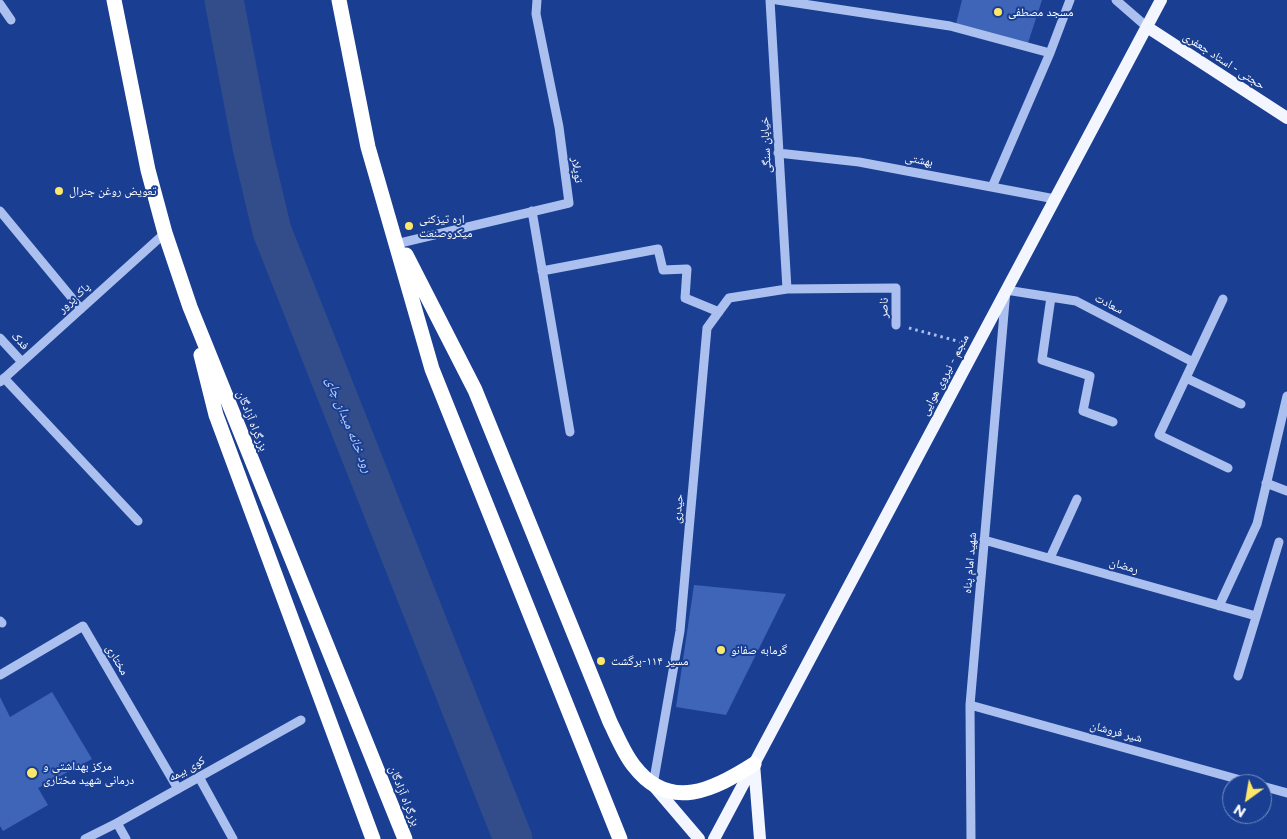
<!DOCTYPE html>
<meta charset="utf-8">
<style>
body{margin:0}
#map{position:relative;width:1287px;height:839px;overflow:hidden;background:#1a3f92;font-family:Montserrat,sans-serif}
canvas{display:block}
.north{position:absolute;left:1222px;top:774px;width:50px;height:50px;box-sizing:border-box;background:#1a3f92;border:1px solid #768cbe;border-radius:50%;rotate:212deg;font-size:14px;font-weight:700;line-height:20px;text-align:center;color:#fff}
.north::after{content:'';display:block;margin:auto;width:18px;height:22px;background:#ffe869;clip-path:polygon(50% 0,100% 100%,50% 72%,0 100%)}
</style>
<div id="map">
<canvas width="1287" height="839"></canvas>
<div class="north">N</div>
</div>
<script>
const context = document.querySelector('canvas').getContext('2d');
context.lineJoin = 'round';
function strokePath(path, color, width, dash) { context.strokeStyle = color; context.lineWidth = width; context.lineCap = dash ? 'butt' : 'round'; context.setLineDash(dash || []); context.stroke(path); }
function paint(path, color) { context.fillStyle = color; context.fill(path, 'evenodd'); }
function drawText(font, color, halo, rows, align = 'center') {
  context.font = font + ' Montserrat,"Noto Naskh Arabic",sans-serif'; context.lineWidth = 4; context.setLineDash([]); context.textBaseline = 'middle'; context.strokeStyle = halo; context.fillStyle = color; for (const [text, x, y, turn = 0] of rows) {
    context.save(); context.translate(x, y); context.rotate((+turn || 0) * Math.PI / 180); context.textAlign = isNaN(turn) ? turn : align; if (halo) context.strokeText(text, 0, 0); context.fillText(text, 0, 0); context.restore();
  }
}
strokePath(new Path2D(`
 M224 0 252 147 272 231 513 839`), '#334d8b', 39);
paint(new Path2D(`
 M962 0H1042L1028 43 956 24Z
 M694 585 786 594 726 715 676 707Z
 M52 692 92 759 38 788 48 805 3 831 0 826V697L10 717Z`), '#3e65b8');
strokePath(new Path2D(`
 M909 328 961 342`), '#abc0ef', 3, [2.5, 4]);
strokePath(new Path2D(`
 M770 0 787 289
 M777 0 950 26 1050 53
 M1116 0 1147 27
 M0 4 11 20
 M778 153 859 162 1055 199
 M992 187 1050 53 1070 0
 M0 211 81 309
 M532 211 570 432
 M400 243 569 203 559 127 536 14 537 0
 M542 271 658 249 663 270 687 269 685 298 719 312
 M1051 297 1042 360 1090 376 1083 411 1113 422
 M1223 299 1159 435 1228 468
 M0 338 22 362
 M4 378 138 521
 M1186 378 1241 404
 M0 382 165 233
 M1266 483 1287 491
 M984 540 1256 616
 M1050 558 1077 499
 M1219 606 1257 524 1287 396
 M0 621 2 623
 M0 675 83 626 178 789
 M1238 676 1279 542
 M970 705 1255 784
 M199 777 233 839
 M653 785 680 631 707 328 729 298 787 289 896 288V325
 M1262 786 1287 793
 M117 823 126 839
 M85 839 117 823 301 720
 M971 839 970 705 1006 290 1076 301 1193 362`), '#abc0ef', 9);
strokePath(new Path2D(`
 M1147 27 1287 118
 M754 764 1161 0
 M653 785 699 839
 M714 839 754 764 760 839`), '#f3f6ff', 12);
strokePath(new Path2D(`
 M114 0 148 170 165 233 190 307 405 839
 M339 0 368 147 432 369 620 839
 M406 255 475 390 610 722C617 736 624 754 634 766 670 813 715 789 754 764
 M201 355 216 415 373 839`), '#fff', 15);
for (const [x, y, r, color] of [
 [998,12,5,"#ffe869"],
 [59,191,5,"#ffe869"],
 [409,226,5,"#ffe869"],
 [721,650,5,"#ffe869"],
 [601,661,5,"#ffe869"],
 [32,773,6,"#ffe869"]
]) { const dot = new Path2D(); dot.arc(x, y, r, 0, 2 * Math.PI); context.fillStyle = color; context.fill(dot); strokePath(dot, '#1a3f92', 2); }
drawText('12px', '#fff', '#1a3f92', [
 ["مسجد مصطفی",1008,12],
 ["تعویض روغن جنرال",69,191],
 ["اره تیزکنی",419,219],
 ["میکروصنعت",419,233],
 ["گرمابه صفانو",731,650],
 ["مسیر ۱۱۴-برگشت",611,661],
 ["مرکز بهداشتی و",43,766],
 ["درمانی شهید مختاری",43,780]
], 'left');
drawText('12px', '#fff', '#1a3f92', [
 ["حجتی - استاد جعفری",1224,61,33],
 ["خیابان سنگی",766,145,-93],
 ["بهشتی",919,160,11],
 ["توپلار",577,170,82],
 ["پاک پرور",74,298,-42],
 ["سعادت",1109,304,27],
 ["ناصر",884,308,-89],
 ["فدک",20,341,48],
 ["منجم - نیروی هوایی",945,375,-62],
 ["بزرگراه آزادگان",252,421,68],
 ["حیدری",678,509,-85],
 ["شهید امام پناه",970,563,-85],
 ["رمضان",1124,566,16],
 ["مختاری",117,660,60],
 ["شیر فروشان",1116,732,15],
 ["کوی بیمه",187,769,-29],
 ["بزرگراه آزادگان",404,796,68]
]);
drawText('italic 14px', '#b7cbf6', '#1a3f92', [
 ["رود خانه میدان چای",349,425,68]
]);
</script>
